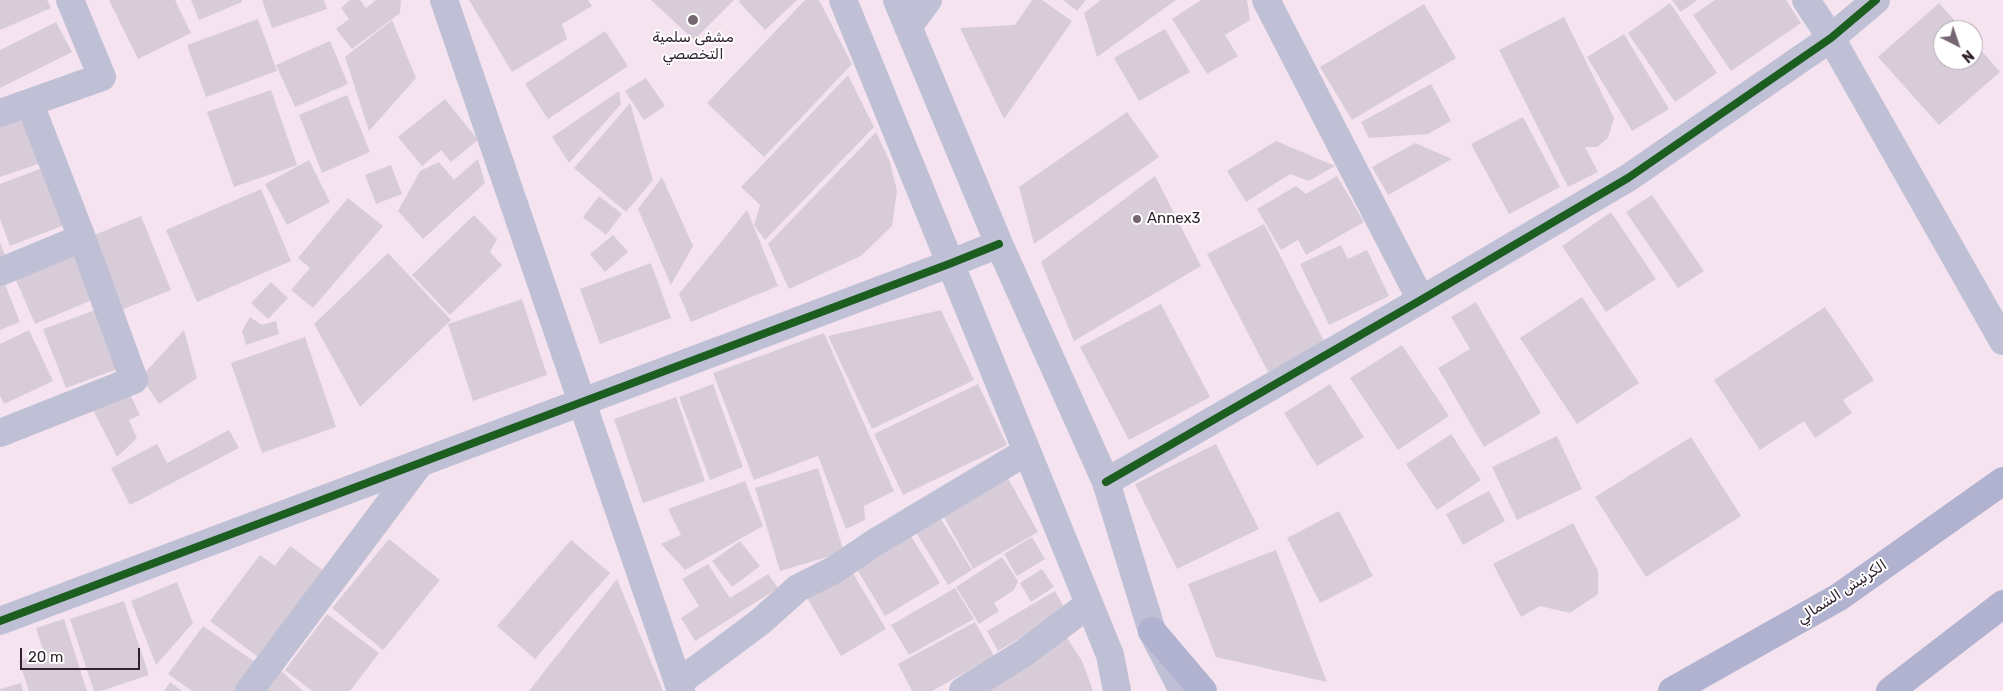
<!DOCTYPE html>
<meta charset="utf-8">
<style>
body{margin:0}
#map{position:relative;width:2003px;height:691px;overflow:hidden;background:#f5e4f0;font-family:Rubik,sans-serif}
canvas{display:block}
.north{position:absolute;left:1933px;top:20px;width:50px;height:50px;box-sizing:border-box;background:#fff;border:1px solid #ada7ab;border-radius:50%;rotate:139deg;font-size:14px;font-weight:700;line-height:20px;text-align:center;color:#31222d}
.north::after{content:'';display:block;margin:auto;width:18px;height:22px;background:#766671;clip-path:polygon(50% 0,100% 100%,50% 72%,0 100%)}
.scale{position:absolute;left:20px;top:648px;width:120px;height:22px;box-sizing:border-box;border:2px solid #31222d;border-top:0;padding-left:6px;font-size:15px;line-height:18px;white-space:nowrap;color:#31222d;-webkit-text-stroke:4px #fff;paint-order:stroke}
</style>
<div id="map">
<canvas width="2003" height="691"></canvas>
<div class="north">N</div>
<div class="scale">20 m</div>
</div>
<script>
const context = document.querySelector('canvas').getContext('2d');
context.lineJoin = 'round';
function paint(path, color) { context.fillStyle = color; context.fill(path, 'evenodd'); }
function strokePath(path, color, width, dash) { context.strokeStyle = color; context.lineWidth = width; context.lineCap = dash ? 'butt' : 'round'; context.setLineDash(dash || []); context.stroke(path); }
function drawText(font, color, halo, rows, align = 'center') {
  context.font = font + ' Rubik,"Noto Naskh Arabic",sans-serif'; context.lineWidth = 4; context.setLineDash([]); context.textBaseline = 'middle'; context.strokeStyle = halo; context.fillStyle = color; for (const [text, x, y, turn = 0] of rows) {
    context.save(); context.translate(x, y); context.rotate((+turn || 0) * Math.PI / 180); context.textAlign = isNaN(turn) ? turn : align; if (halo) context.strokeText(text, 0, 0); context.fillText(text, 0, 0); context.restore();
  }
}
paint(new Path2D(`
 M0 0H47L51 8 0 30Z
 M109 0H175L191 33 138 59Z
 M191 0H242V2L199 20Z
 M262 0H324L327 9 272 28Z
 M350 0H360L366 8 376 0H401L400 13 352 49 336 29 349 19 341 8Z
 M469 0H588L592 6 562 24 567 39 512 72Z
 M651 0H734L694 40Z
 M740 0H797L765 30 739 2Z
 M805 0H819L852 64 764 157 707 103Z
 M1032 0H1042L1072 21 1004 119 960 28 1015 25Z
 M1063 0H1086L1077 11Z
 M1101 0H1176L1097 57 1084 13Z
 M1201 0H1247L1250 20 1225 35 1238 56 1207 74 1172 19Z
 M1672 0H1697L1681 12Z
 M1715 0H1786L1801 23 1731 71 1693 15Z
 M1670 3 1717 73 1675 102 1628 33Z
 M1939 3 1963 30H1943V60H1973V41L2000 72 1939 125 1878 57Z
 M1424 4 1456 58 1352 120 1320 67Z
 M1564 17 1614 118 1608 138 1597 147H1585L1598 172 1568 187 1499 50Z
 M258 19 277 71 206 97 187 45Z
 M392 20 416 78 369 131 345 57Z
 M56 22 72 52 0 88V50Z
 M1165 29 1190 72 1139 101 1114 58Z
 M605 31 628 66 548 119 525 84Z
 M1624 34 1669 109 1632 131 1587 57Z
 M330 41 348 84 295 107 276 65Z
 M848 75 874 127 765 240 754 225 760 205 741 187Z
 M646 78 665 106 644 120 625 91Z
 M1431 84 1451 121 1428 134 1369 138 1361 122Z
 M271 90 297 165 234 187 207 112Z
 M619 91 621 104 569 163 552 137Z
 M347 95 370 152 322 173 299 115Z
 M445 99 478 140 451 162 441 150 422 166 398 137Z
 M630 103 653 180 626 212 574 168Z
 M1127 112 1159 157 1034 244 1019 187Z
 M1523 117 1560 187 1509 214 1471 144Z
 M26 119 41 163 0 177V127Z
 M876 132 890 162 897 191 892 226 861 256 789 289 768 244Z
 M1276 141 1335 166 1309 181 1290 174 1246 202 1227 171Z
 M1415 143 1452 159 1388 195 1372 167Z
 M478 159 485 183 423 239 398 211 420 171 439 162 454 180Z
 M309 160 330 202 287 225 265 184Z
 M391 165 402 194 376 204 365 175Z
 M45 167 67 224 10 246 0 219V184Z
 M1155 176 1201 266 1074 341 1041 262Z
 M1337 176 1364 222 1306 255 1298 240 1281 250 1257 209 1296 186 1306 194Z
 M662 177 693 246 671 285 638 209Z
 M261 189 291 261 197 302 166 230Z
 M1652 195 1704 271 1678 288 1626 212Z
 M599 196 622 214 606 235 583 217Z
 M348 198 383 226 313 308 291 290 310 268 298 258Z
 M747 210 778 286 691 322 679 294Z
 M1611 212 1656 279 1606 312 1562 246Z
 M474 215 497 239 490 252 502 265 450 315 412 275Z
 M141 216 171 290 121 310 92 236Z
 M1264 224 1325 343 1268 372 1207 254Z
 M613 235 628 252 605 272 590 254Z
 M0 242 7 261 0 263Z
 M1341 245 1348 259 1367 250 1389 296 1329 325 1300 264Z
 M388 253 451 320 360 407 314 324Z
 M73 255 92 300 35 324 16 280Z
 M651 263 671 318 600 344 580 289Z
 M4 282 20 322 0 330V283Z
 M271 282 288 298 268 319 251 303Z
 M1582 297 1639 383 1577 424 1520 338Z
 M522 299 547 375 473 401 448 324Z
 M1476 302 1541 413 1484 447 1438 368 1470 349 1451 317Z
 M1161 304 1210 397 1129 440 1080 347Z
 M1825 307 1874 380 1843 400 1852 413 1815 438 1804 421 1760 450 1714 380Z
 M98 309 120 368 66 388 43 329Z
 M941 310 974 380 872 429 828 336Z
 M250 317 262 325 276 321 279 334 246 345 242 331Z
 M29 330 53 381 4 404 0 396V344Z
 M184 330 197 378 159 404 141 377Z
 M824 333 894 491 864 506 865 520 846 529 818 456 754 480 713 373Z
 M305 337 336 427 262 453 231 363Z
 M1402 345 1449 416 1398 450 1350 378Z
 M713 384 743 467 710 480 679 397Z
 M978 384 1007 445 903 495 874 434Z
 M1330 384 1364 437 1317 466 1284 413Z
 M127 388 140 415 129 420 137 438 117 457 91 406Z
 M676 397 705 481 643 503 614 419Z
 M229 430 239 448 130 505 111 468 157 444 167 463Z
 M1451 434 1481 480 1437 510 1406 464Z
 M1557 436 1582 489 1517 520 1492 467Z
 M1691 437 1741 516 1646 577 1595 497Z
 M1216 444 1259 529 1177 569 1135 484Z
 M818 468 844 552 780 571 755 488Z
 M1005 473 1038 532 973 569 940 510Z
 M745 481 763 526 685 570 661 544 681 535 668 509Z
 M1489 491 1505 521 1463 545 1446 514Z
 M1339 511 1373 576 1320 603 1287 538Z
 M938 514 972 570 948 585 914 529Z
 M1573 523 1598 571V594L1570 613 1540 606 1521 617 1493 564Z
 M909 533 940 583 885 616 855 566Z
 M1032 537 1045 559 1017 576 1004 554Z
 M389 539 440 580 383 650 332 608Z
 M571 540 610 573 535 659 497 626Z
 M740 541 760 566 732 587 712 561Z
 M290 546 324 571 258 657 210 621 260 555 275 566Z
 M1276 550 1327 682 1216 657 1188 584Z
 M1002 557 1018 581 1014 590 994 603 999 611 979 624 956 587Z
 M708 564 730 598 768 574 778 588 695 641 681 618 699 606 682 579Z
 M1042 569 1054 587 1031 602 1020 583Z
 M851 570 886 629 841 656 806 596Z
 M617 579 663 691H529Z
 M177 582 193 623 156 665 131 601Z
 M955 588 974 619 909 655 891 625Z
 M1055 591 1066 611 998 651 987 631Z
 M124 601 149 675 101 691H94L70 619Z
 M327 614 379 653 350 691H312L285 670Z
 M64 619 87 691H29L19 661 44 653 36 628Z
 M975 622 994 656 932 691H912L898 664Z
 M203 626 255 662 235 691H192L168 674Z
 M1064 633 1082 661 1093 691H981Z
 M279 669 303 691H259Z
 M170 682 182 691H164Z
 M21 683 23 691H0V689Z`), '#d8ccd8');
strokePath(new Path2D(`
 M444 0 681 691
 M843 0 1110 655 1117 691
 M897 0 999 244 1106 482 1152 631 1183 691
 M1266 0 1421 300
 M1806 0 1831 38 2003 341
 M908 27 928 0
 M30 104 82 238
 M0 113 102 77 70 0
 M0 272 82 238 134 380 0 433
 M1106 482 1421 300 1628 178 1831 38 1876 0
 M0 621 949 264 999 244
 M678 683 760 622 798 588 834 570 874 543 1026 452
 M249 691 420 463
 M963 691 1024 653 1089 604`), '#bfc0d6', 28);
strokePath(new Path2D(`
 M1152 631 1203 691
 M1672 691 1839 597 2003 481
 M1890 691 2003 604`), '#b1b2d0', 28);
strokePath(new Path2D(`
 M1106 482 1421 300 1628 178 1831 38 1876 0
 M0 621 949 264 999 244`), '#1b5e20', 8);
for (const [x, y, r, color] of [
 [693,20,6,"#766671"],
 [1137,219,5,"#766671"]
]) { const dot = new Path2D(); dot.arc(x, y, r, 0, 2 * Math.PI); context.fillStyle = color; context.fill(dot); strokePath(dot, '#fff', 2); }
drawText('15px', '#31222d', '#fff', [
 ["مشفى سلمية",693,38],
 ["التخصصي",693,55],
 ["Annex3",1147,219,"left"]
]);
drawText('15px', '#31222d', '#fff', [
 ["الكرنيش الشمالي",1842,592,-33]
]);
</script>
